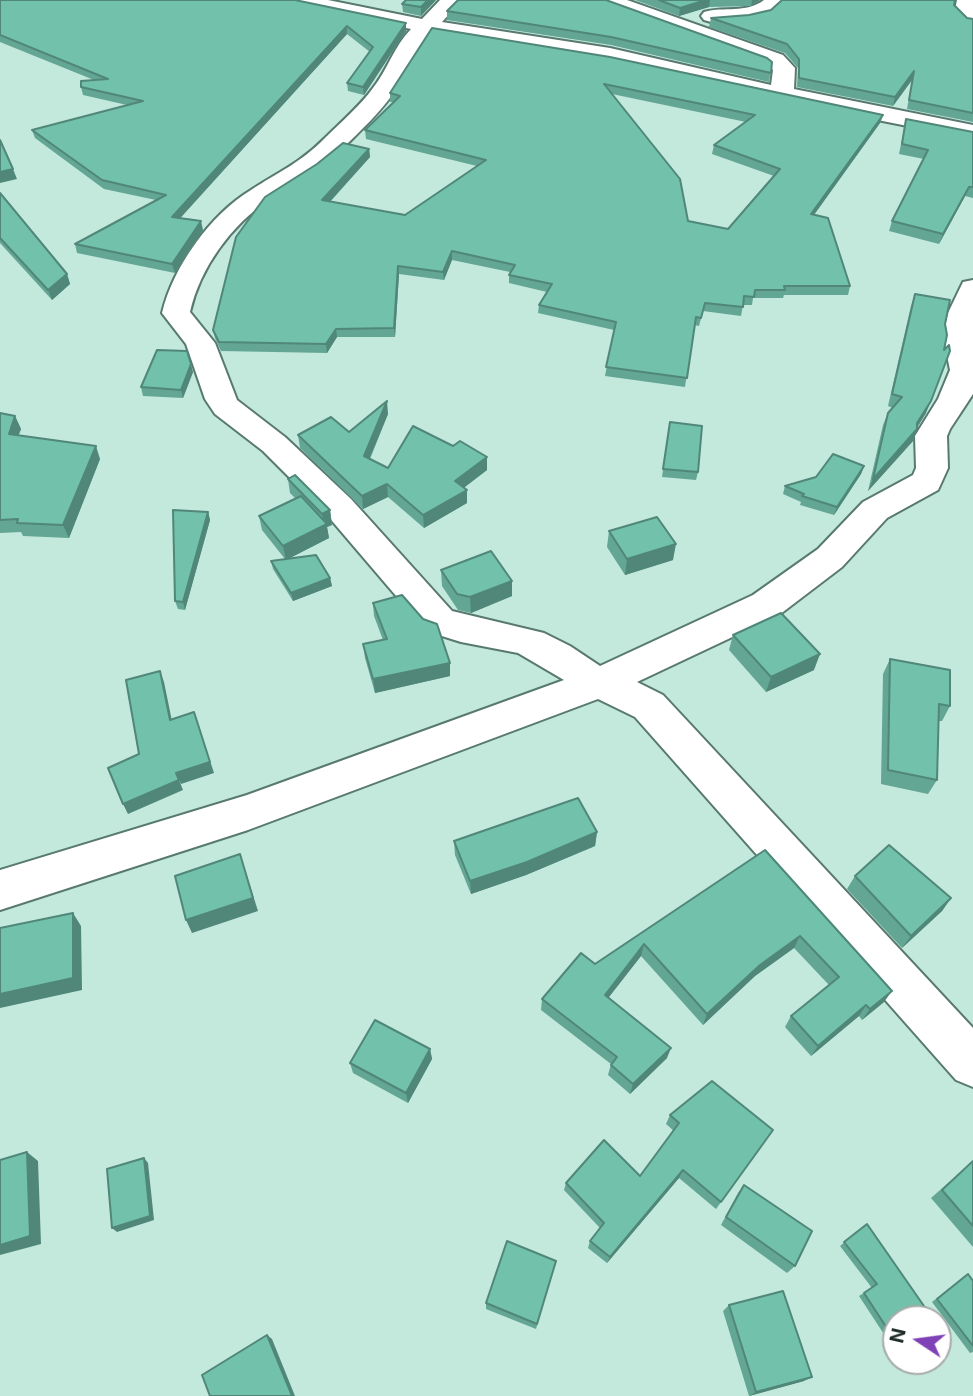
<!DOCTYPE html>
<style>
body{margin:0}
#map{position:relative;width:973px;height:1396px;overflow:hidden;background:#c3e8dc;font-family:Inter,sans-serif}
canvas{display:block}
.north{position:absolute;left:882px;top:1305px;width:70px;height:70px;box-sizing:border-box;background:#fff;border:2px solid #a5aba9;border-radius:50%;rotate:283deg;font-size:19px;font-weight:700;line-height:28px;text-align:center;color:#1e2c28}
.north::after{content:'';display:block;margin:auto;width:24px;height:32px;background:#7f41b6;clip-path:polygon(50% 0,100% 100%,50% 72%,0 100%)}
</style>
<div id="map">
<canvas width="973" height="1396"></canvas>
<div class="north">N</div>
</div>
<script>
const context = document.querySelector('canvas').getContext('2d');
context.lineJoin = 'round';
function strokePath(path, color, width, dash) { context.strokeStyle = color; context.lineWidth = width; context.lineCap = dash ? 'butt' : 'round'; context.setLineDash(dash || []); context.stroke(path); }
function paint(path, color) { context.fillStyle = color; context.fill(path, 'evenodd'); }
const minor = new Path2D(`
 M288 0H328L422 19 440 0H462L442 22 610 48 771 85 773 70 767 65 600 4 597 0H627L783 55 795 68 794 89 973 125V139L782 101 610 62 431 33C415 51 407 72 394 92 381 112 360 131 343 148 318 173 298 182 269 200 231 225 200 268 190 312L215 343 237 400 285 437 351 499 452 611 544 633 570 646 600 666 753 595 818 549 863 502 913 475 916 468 915 436 938 399 950 370 943 336 948 313 963 282 973 280V394L950 429 947 436 948 468 938 490 887 518 842 567 779 615 637 682 663 695 973 1028V1087L956 1080 635 717 598 699 248 830 0 910V870L247 795 564 680 518 653 461 642 426 631 327 515 263 451 215 414 205 399 186 344 162 313C173 267 210 215 251 190 280 171 299 164 325 138 341 122 360 106 373 88 388 69 394 46 411 29L298 6 291 4Z
 M764 0H787L764 19 757 21 711 22 704 20 701 16 704 12C725 6 745 14 764 0Z
 M957 0H973V27L966 25 954 14Z`);
strokePath(minor, '#58796f', 4);
paint(minor, '#fff');
paint(new Path2D(`
 M0 0 297 1 406 23V31L364 95 348 91 347 83 370 52 347 34 180 218 203 230 175 273 77 253 75 244 156 200 104 189 35 138 32 130 127 105 83 95 81 87 94 80 0 42Z
 M436 0 421 16 403 12 402 4Z
 M635 0H760L751 6 709 7 679 16Z
 M954 5 967 18 973 19V122L907 109 912 80 893 106 797 87 798 68 785 53 709 27 711 18 749 15 771 10Z
 M447 11 772 62 769 82 611 45 447 20Z
 M432 28 883 115 880 123 814 215 850 286 848 295H784L783 298H753L752 305H743L741 316 703 311 699 326 694 325 685 387 605 376 614 330 538 313 539 305 547 292 509 283V275L510 272 452 260 444 280 399 274 395 337H337L327 353 221 351 215 338 213 330 369 149 370 157 330 202 405 215 477 166 366 139 365 130 393 102H390V93ZM612 94 746 122 714 145 712 154 774 176 728 229 688 221Z
 M906 119 973 132V198L965 196 939 244 889 231 892 221 924 159 899 154Z
 M0 193 67 274 70 284 52 300 0 243Z
 M915 294 926 413 917 428 913 441 868 491 883 425 888 413 893 408 888 406 911 306Z
 M193 372 183 398 143 396 141 387Z
 M0 413 15 416 21 429 18 436 100 459 69 538 23 536 21 532 0 533Z
 M388 414 370 459 388 468 487 470 464 487 467 503 424 528 388 497 363 509 300 448 298 435 349 432Z
 M670 422 698 472 696 480 662 477Z
 M864 466 861 474 834 515 800 505 801 502 783 494 785 486Z
 M288 479 330 510 332 525 327 527 329 538 288 559 330 578 332 586 293 601 273 569 271 561 285 559 262 530 259 516 295 498 290 493Z
 M208 512 210 520 185 610 178 609 175 601Z
 M609 531 673 560 625 575 607 547Z
 M441 570 512 581V596L471 613 458 610 442 586Z
 M373 603 450 663V676L375 693 365 658 363 644 383 640 374 616Z
 M733 635 814 670 766 692 729 650Z
 M890 659 950 706 942 721H938L937 780 928 794 881 784 883 674Z
 M597 832 595 846 526 875 471 894 455 855 454 841Z
 M765 850 884 1002 862 1020 859 1016 811 1056 785 1027 791 1016 829 985 794 948 755 976 703 1025 641 956 608 998 667 1058 630 1094 608 1075 611 1064 541 1010 542 999Z
 M855 876 951 898 942 911 902 948 847 889Z
 M430 1049 432 1059 408 1103 353 1073 350 1063Z
 M670 1115 773 1130 716 1209 679 1178 607 1263 588 1248 590 1241 600 1228 564 1190 566 1183 640 1176 674 1131 666 1124Z
 M973 1161V1247L931 1198Z
 M744 1185 795 1266 787 1273 721 1225 738 1193Z
 M867 1224 896 1319V1346L893 1348 859 1296 872 1288 840 1246Z
 M556 1261 536 1329 486 1309V1303Z
 M968 1274 973 1281V1352L970 1353 932 1302 962 1278Z
 M729 1305 804 1381 749 1396 723 1311Z`), '#62a693');
paint(new Path2D(`
 M428 0H436L421 16V7Z
 M706 0H710L709 7 679 16 680 8Z
 M752 0H760L751 6Z
 M406 23V31L364 95 363 87Z
 M347 26V34L174 225 172 217Z
 M914 71 912 80 893 106 895 97Z
 M883 115 880 123 808 223 811 214Z
 M369 149 370 157 323 209 322 200Z
 M13 169 17 179 0 183V172Z
 M969 187 965 196 939 244 943 234Z
 M201 221 203 230 175 273 172 264Z
 M452 251V260L444 280 443 272Z
 M398 266 399 274 395 337 394 328Z
 M67 274 70 284 52 300 48 290Z
 M336 329 337 337 327 353 326 344Z
 M191 364 193 372 183 398 181 390Z
 M387 401 388 414 365 469 364 456Z
 M931 401 926 413 914 432 917 429 913 441 868 491 873 479 917 423Z
 M15 416 21 429 14 447 9 434Z
 M96 446 100 459 69 538 63 525Z
 M487 457V470L456 494 455 481Z
 M864 466 861 474 834 515 837 507Z
 M387 484 388 497 363 509 362 496Z
 M467 490V503L424 528 423 515Z
 M330 510 332 525 327 527 329 538 286 560 283 546 324 525 322 514Z
 M208 512 210 520 185 610 183 602Z
 M676 544 673 560 625 575 627 559Z
 M330 578 332 586 293 601 291 593Z
 M512 581V596L471 613 470 597Z
 M820 654 814 670 766 692 771 677Z
 M450 663V676L375 693 373 679Z
 M160 671 164 682 174 731 170 720Z
 M194 712 214 773 181 784 176 773Z
 M179 780 183 790 128 814 123 804Z
 M597 832 595 846 526 875 471 894 470 881Z
 M240 854 258 911 192 933 186 920Z
 M951 898 942 911 902 948 911 936Z
 M73 913 81 926 82 990 0 1008V994Z
 M800 936 794 948 755 976 703 1025 707 1014 760 965Z
 M644 944 641 956 602 1006 605 995Z
 M892 991 884 1002 862 1020 870 1009Z
 M866 1005 859 1016 811 1056 818 1046Z
 M671 1048 667 1058 630 1094 633 1084Z
 M430 1049 432 1059 408 1103 406 1093Z
 M27 1152 38 1161 41 1244 0 1255V1245Z
 M144 1158 148 1163 154 1220 117 1232 112 1228Z
 M683 1170 679 1178 607 1263 610 1257Z
 M267 1335 272 1339 295 1396H292Z
 M812 1377 804 1381 749 1396 756 1392Z`), '#508778');
const building = new Path2D(`
 M0 0H295L406 23 363 87 347 83 373 47 347 26 172 217 201 221 172 264 75 244 166 195 102 180 32 130 143 101 81 87V81L108 79 0 35Z
 M406 0H428L421 7 402 4Z
 M458 0H606L767 58 772 62 771 73 611 37 447 11Z
 M659 0H706L680 8Z
 M782 0H955L954 5 967 18 973 19V113L909 100 914 71 895 97 799 78V59L787 44 711 18 749 15 771 10Z
 M432 28 610 57 883 115 811 214 828 218 850 286H784L785 290H755L754 297 744 296 743 307 705 303 701 318 696 317 687 378 606 367 616 322 539 305 552 284 509 275 515 265 452 251 443 272 398 266 394 328 336 329 326 344 219 342 213 330 236 237 265 197 317 164 343 143 369 149 322 200 405 215 486 160 365 130 400 96 390 93ZM604 84 755 115 714 145 780 169 728 229 688 221 680 179Z
 M906 119 973 132V187H969L943 234 892 221 928 150 902 144Z
 M0 140 13 169 0 172Z
 M0 193 67 274 48 290 0 238Z
 M915 294 950 300 945 324 947 335 944 350 949 345 950 351 931 401 917 423V429L873 479 888 413 902 397 892 394Z
 M157 350 187 351 191 364 181 390 141 387Z
 M387 401 364 456 388 468 413 426 453 446 460 441 487 457 455 481 467 490 423 515 387 484 362 496 298 435 331 417 349 432Z
 M0 413 15 416 9 434 96 446 63 525 17 523 18 519 0 520Z
 M670 422 702 426 698 472 663 469Z
 M833 454 864 466 837 507 802 496 804 494 785 486 816 477Z
 M295 475 330 510 322 514 288 479Z
 M301 496 327 524 283 546 259 516Z
 M173 510 208 512 183 602 175 601Z
 M657 517 676 544 627 559 609 531Z
 M491 551 512 581 470 597 457 594 441 570Z
 M316 555 330 578 291 593 271 561Z
 M402 595 423 619 437 624 450 663 373 679 363 644 387 639 373 603Z
 M781 613 820 654 771 677 733 635Z
 M890 659 950 670V706L939 704 937 780 888 770Z
 M160 671 170 720 194 712 210 762 176 773 179 780 123 804 108 768 139 754 126 680Z
 M578 798 597 832 527 862 470 881 454 841Z
 M889 845 951 898 911 936 855 876Z
 M765 850 892 991 870 1009 866 1005 818 1046 791 1016 839 977 800 936 760 965 707 1014 644 944 605 995 671 1048 633 1084 611 1065 617 1057 542 999 581 953 595 964Z
 M240 854 253 898 186 920 175 876Z
 M73 913V978L0 994V928Z
 M375 1020 430 1049 406 1093 350 1063Z
 M712 1081 773 1130 721 1202 683 1170 610 1257 590 1241 604 1223 566 1183 604 1140 640 1176 679 1123 670 1115Z
 M27 1152 30 1236 0 1245V1160Z
 M144 1158 150 1216 112 1228 107 1169Z
 M973 1161V1226L942 1190Z
 M744 1185 812 1231 795 1266 726 1217Z
 M867 1224 933 1319H896V1342L864 1293 877 1284 844 1242Z
 M507 1241 556 1261 537 1324 486 1303Z
 M968 1274 973 1281V1346L937 1299Z
 M783 1291 812 1377 756 1392 729 1305Z
 M267 1335 292 1396H210L202 1375Z`);
paint(building, '#72c1ab');
strokePath(building, '#508778', 2);
</script>
